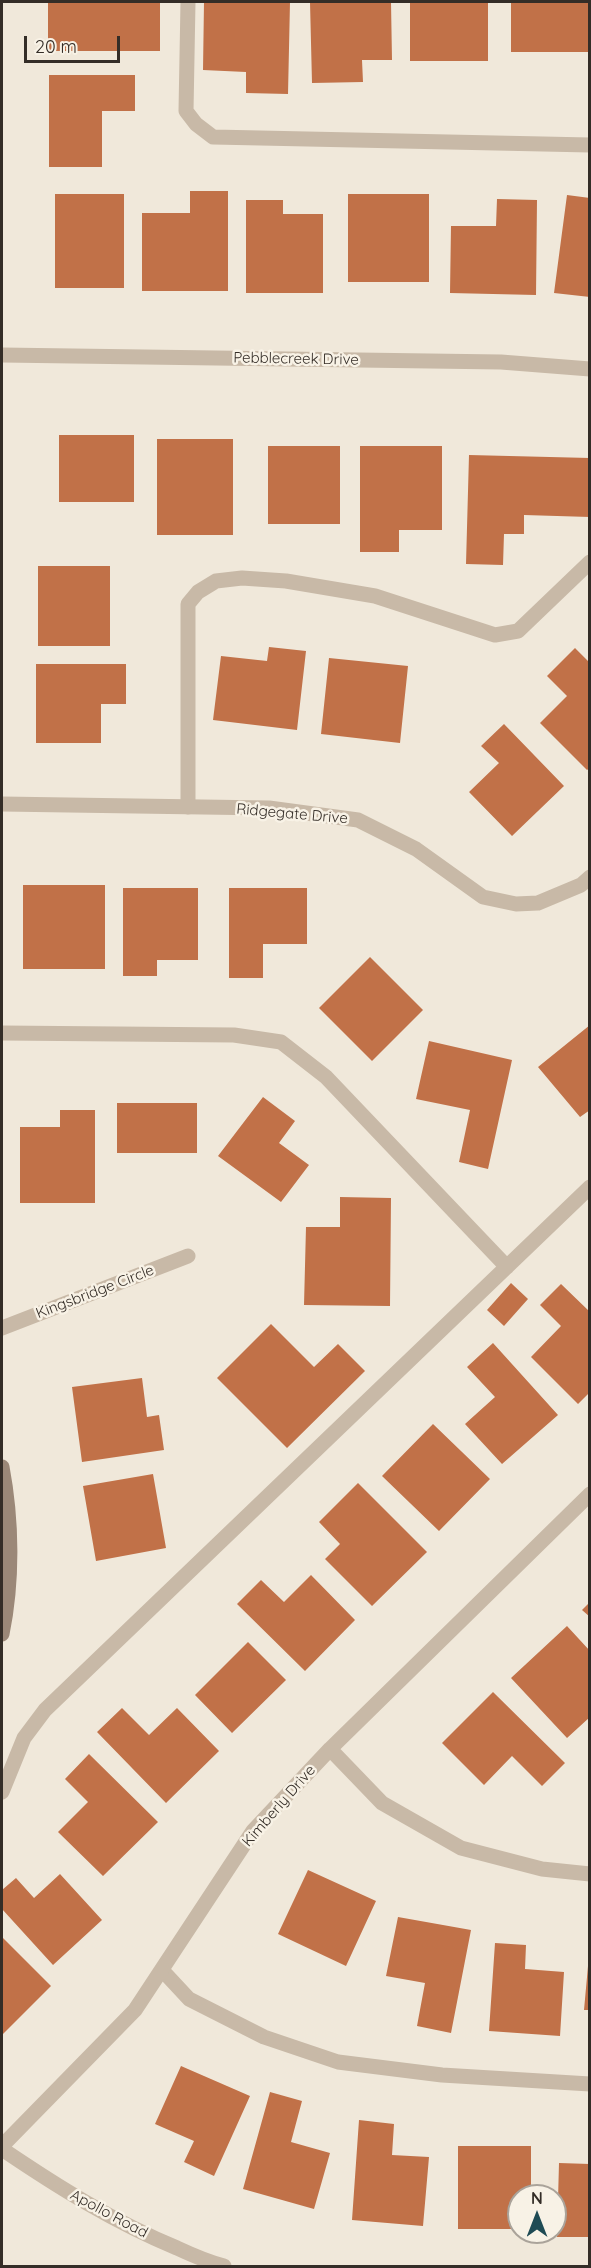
<!DOCTYPE html>
<style>
body{margin:0}
#map{position:relative;width:591px;height:2268px;overflow:hidden;background:#f0e8da;font-family:Quicksand,sans-serif}
canvas{display:block}
.frame{position:absolute;inset:0;border:3px solid #342d27;pointer-events:none}
.north{position:absolute;left:507px;top:2184px;width:60px;height:60px;box-sizing:border-box;background:#f8f2e6;border:2px solid #aaa39a;border-radius:50%;rotate:0deg;font-size:16px;font-weight:700;line-height:24px;text-align:center;color:#342d27}
.north::after{content:'';display:block;margin:auto;width:21px;height:27px;background:#1f4b54;clip-path:polygon(50% 0,100% 100%,50% 72%,0 100%)}
.scale{position:absolute;left:24px;top:36px;width:96px;height:27px;box-sizing:border-box;border:3px solid #342d27;border-top:0;padding-left:8px;font-size:18px;line-height:21px;white-space:nowrap;color:#342d27;-webkit-text-stroke:4px #f8f2e6;paint-order:stroke}
</style>
<div id="map">
<canvas width="591" height="2268"></canvas>
<div class="frame"></div>
<div class="north">N</div>
<div class="scale">20 m</div>
</div>
<script>
const context = document.querySelector('canvas').getContext('2d');
context.lineJoin = 'round';
function paint(path, color) { context.fillStyle = color; context.fill(path, 'evenodd'); }
function strokePath(path, color, width, dash) { context.strokeStyle = color; context.lineWidth = width; context.lineCap = dash ? 'butt' : 'round'; context.setLineDash(dash || []); context.stroke(path); }
function drawText(font, color, halo, rows, align = 'center') {
  context.font = font + ' Quicksand,sans-serif'; context.lineWidth = 5; context.setLineDash([]); context.textBaseline = 'middle'; context.strokeStyle = halo; context.fillStyle = color; for (const [text, x, y, turn = 0] of rows) {
    context.save(); context.translate(x, y); context.rotate((+turn || 0) * Math.PI / 180); context.textAlign = isNaN(turn) ? turn : align; if (halo) context.strokeText(text, 0, 0); context.fillText(text, 0, 0); context.restore();
  }
}
paint(new Path2D(`
 M48 2H160V51H48Z
 M204 2H290L288 94 246 93V72L203 70Z
 M310 2H391L392 60H362L363 82 312 83Z
 M410 2H488V61H410Z
 M511 2H590V52H511Z
 M49 75H135V111H102V167H49Z
 M190 191H228V291H142V213H190Z
 M55 194H124V288H55Z
 M348 194H429V282H348Z
 M567 195 590 198V297L554 293Z
 M497 199 537 200 536 295 450 293 451 226H496Z
 M246 200H283V214H323V293H246Z
 M59 435H134V502H59Z
 M157 439H233V535H157Z
 M268 446H340V524H268Z
 M360 446H442V530H399V552H360Z
 M469 455 590 458V517L524 515V534H504L503 565 466 564Z
 M38 566H110V646H38Z
 M269 647 306 651 297 730 213 720 221 656 267 661Z
 M575 648 590 663V768L587 770 540 723 567 696 547 676Z
 M329 658 408 666 400 743 321 734Z
 M36 664H126V704H101V743H36Z
 M504 724 564 786 512 836 469 792 499 763 481 746Z
 M23 885H105V969H23Z
 M123 888H198V960H157V976H123Z
 M229 888H307V944H263V978H229Z
 M370 957 423 1010 372 1061 319 1008Z
 M590 1025V1110L580 1117 538 1067Z
 M429 1041 512 1060 488 1169 459 1162 470 1110 416 1099Z
 M263 1097 295 1121 279 1143 309 1165 281 1202 218 1156Z
 M117 1103H197V1153H117Z
 M60 1110H95V1203H20V1127H60Z
 M340 1197 391 1198 390 1306 304 1305 306 1227H340Z
 M511 1283 528 1299 504 1326 487 1310Z
 M561 1284 590 1312V1392L578 1404 531 1357 561 1326 540 1305Z
 M271 1324 314 1367 338 1344 365 1371 287 1448 217 1378Z
 M493 1343 558 1415 502 1464 465 1424 495 1397 467 1367Z
 M142 1378 147 1417 159 1415 164 1450 82 1462 72 1387Z
 M433 1424 490 1479 439 1531 382 1476Z
 M153 1474 166 1548 96 1561 83 1486Z
 M358 1483 427 1552 372 1606 325 1559 340 1544 319 1522Z
 M311 1575 355 1620 305 1671 237 1604 261 1580 284 1602Z
 M590 1602V1617L582 1610Z
 M567 1626 590 1651V1717L567 1738 511 1678Z
 M248 1642 286 1680 232 1733 195 1695Z
 M493 1692 565 1763 542 1786 512 1756 484 1785 442 1743Z
 M122 1708 149 1735 177 1708 219 1751 166 1803 97 1732Z
 M89 1754 158 1822 103 1876 58 1832 88 1802 65 1779Z
 M308 1870 376 1901 346 1966 278 1934Z
 M60 1874 102 1920 53 1965 2 1909V1890L16 1878 34 1898Z
 M398 1917 471 1930 451 2033 417 2026 425 1983 386 1976Z
 M2 1937 51 1986 2 2035Z
 M495 1943 526 1945 525 1969 564 1972 560 2036 489 2031Z
 M588 1966H590V2010H584Z
 M181 2066 250 2096 214 2176 184 2162 194 2141 155 2124Z
 M270 2092 302 2101 291 2142 330 2153 314 2209 243 2189Z
 M359 2120 394 2124 392 2155 429 2157 423 2226 352 2220Z
 M458 2146H531V2196H519V2229H458Z
 M559 2163 590 2164V2237H557Z`), '#c17148');
strokePath(new Path2D(`
 M188 2 186 111 196 124 213 137 590 145
 M188 807V604L198 592 216 581 242 578 286 581 375 596 495 635 518 631 590 562
 M2 1033 234 1035 281 1042 326 1077 507 1267
 M2 1792 24 1738 45 1710 590 1187
 M162 1970 189 1999 264 2037 338 2062 442 2075 590 2084`), '#c8b9a7', 15);
strokePath(new Path2D(`
 M2 355 501 362 590 369
 M2 804 269 808 358 820 416 849 483 897 516 904 538 903 581 885 590 877
 M2 1328 188 1256
 M330 1749 382 1803 461 1848 542 1869 590 1874
 M2 2146 135 2010 253 1831 330 1749 590 1494
 M2 2149C58 2187 114 2222 177 2248 192 2255 208 2262 224 2266`), '#c8b9a7', 15);
strokePath(new Path2D(`
 M2 1467C12 1520 13 1581 2 1634`), '#9b8878', 15);
drawText('15px', '#342d27', '#f8f2e6', [
 ["Pebblecreek Drive",296,359,1],
 ["Ridgegate Drive",292,814,5],
 ["Kingsbridge Circle",95,1292,-21],
 ["Kimberly Drive",279,1806,-49],
 ["Apollo Road",109,2214,28]
]);
</script>
